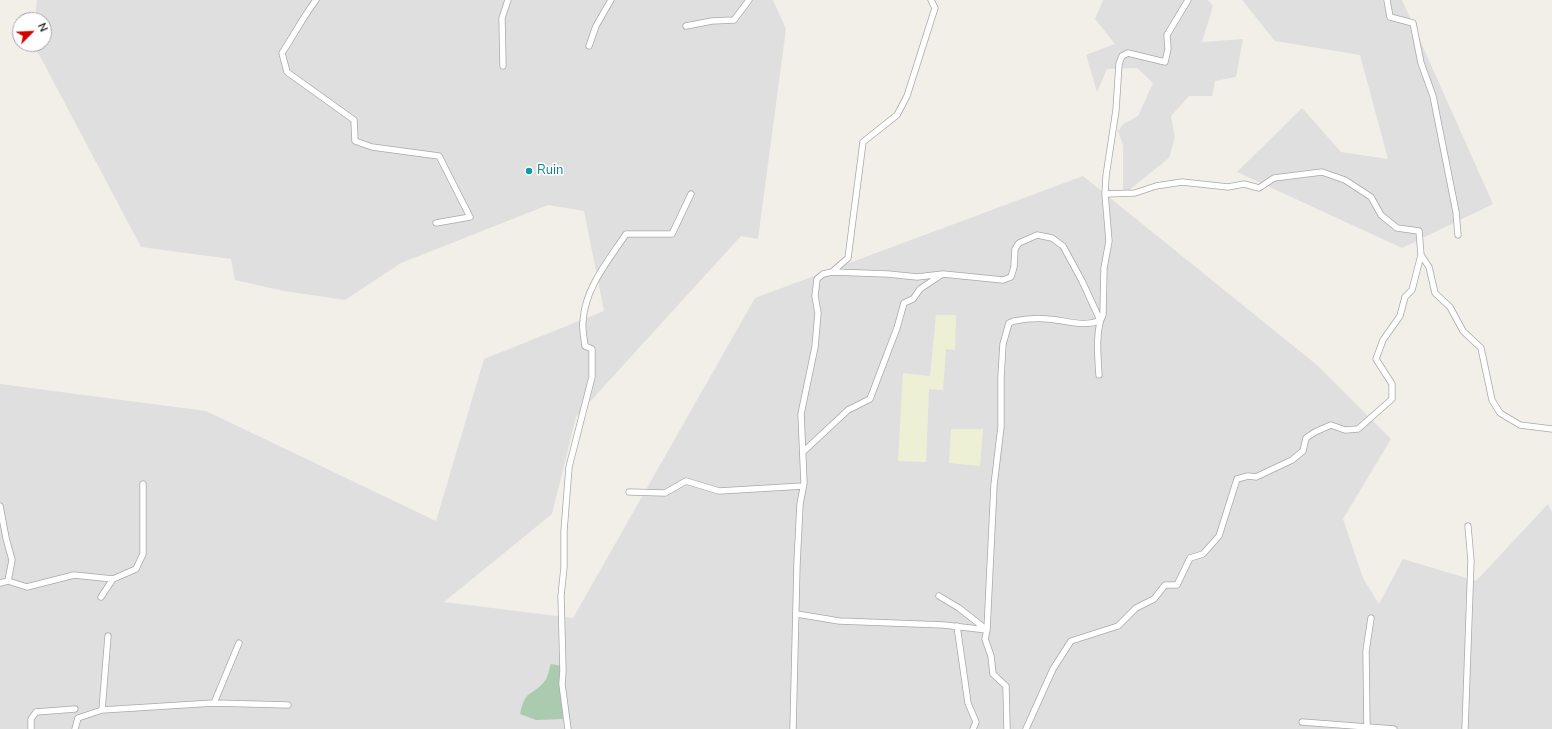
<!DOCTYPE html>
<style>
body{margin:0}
#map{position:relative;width:1552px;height:729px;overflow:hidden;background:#f2efe9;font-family:"Nunito Sans",sans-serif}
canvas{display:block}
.north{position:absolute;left:12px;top:12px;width:40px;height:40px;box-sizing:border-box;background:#fff;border:1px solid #a7a7a7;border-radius:50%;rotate:66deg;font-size:11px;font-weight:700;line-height:16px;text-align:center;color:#222}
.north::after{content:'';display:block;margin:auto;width:14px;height:18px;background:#d40000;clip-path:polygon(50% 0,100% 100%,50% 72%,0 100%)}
</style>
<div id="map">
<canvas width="1552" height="729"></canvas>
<div class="north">N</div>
</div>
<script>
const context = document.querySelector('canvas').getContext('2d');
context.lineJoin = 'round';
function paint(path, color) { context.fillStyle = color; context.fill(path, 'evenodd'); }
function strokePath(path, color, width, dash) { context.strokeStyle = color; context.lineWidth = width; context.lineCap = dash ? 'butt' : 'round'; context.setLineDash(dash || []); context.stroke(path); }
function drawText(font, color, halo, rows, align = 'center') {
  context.font = font + ' "Nunito Sans",sans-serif'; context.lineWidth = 3; context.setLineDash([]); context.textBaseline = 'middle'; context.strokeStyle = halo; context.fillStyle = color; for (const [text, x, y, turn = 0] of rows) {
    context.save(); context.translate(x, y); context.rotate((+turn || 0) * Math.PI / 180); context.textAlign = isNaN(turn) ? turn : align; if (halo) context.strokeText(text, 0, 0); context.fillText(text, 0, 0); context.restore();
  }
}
paint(new Path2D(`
 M37 0H773L786 29 758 239 741 236 576 417 552 514 444 602 573 618 755 298 1083 176 1317 365 1391 439 1343 519 1363 578 1379 604 1403 559 1476 581 1548 504 1552 512V729H0V384L206 411 436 521 484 359 604 311 584 211 548 205 401 263 345 300 284 291 235 280 231 259 141 247 34 45 44 44V20H35Z
 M1103 0H1208L1213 6 1202 42 1243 39 1236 77 1215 81 1212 96H1189L1171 116 1175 137 1169 158 1129 190 1123 191V145L1118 131 1123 124 1138 116 1153 83 1137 68 1107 69 1097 92 1086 55 1115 44 1095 19Z
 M1242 0H1402L1493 204 1402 248 1237 172 1302 108 1341 152 1388 159 1360 55 1275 41Z`), '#e0dfdf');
paint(new Path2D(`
 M936 315H956L955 350 946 349 943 390 929 389 926 462 898 461 903 373 930 376Z
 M951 429H983L980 466 949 463Z`), '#eef0d5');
paint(new Path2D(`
 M551 664 562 666 561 684 563 719 536 720 520 714C526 688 530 698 544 682 548 678 549 669 551 664Z`), '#aacbaf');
const minor = new Path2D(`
 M316 0C303 17 294 35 282 53L287 72 354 120 355 141 372 147 439 156 470 217 436 223
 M1387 0 1390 17 1413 23 1421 63 1433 96 1456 212 1458 235
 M686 26 712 21 734 20 749 0
 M589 46 596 26 611 0
 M503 66 502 18 508 0
 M1105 194 1135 193 1156 186 1182 182 1228 187 1244 184 1259 188 1274 178 1322 172 1345 180 1371 197 1381 215 1397 228 1419 231 1421 255 1429 267 1435 293 1450 307 1463 331 1481 348 1492 400 1500 413 1520 425 1552 429
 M832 272 848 258 863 142 897 115 907 96 935 8 931 0
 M1099 375C1098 359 1095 329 1103 315L1104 268 1109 241 1105 194 1106 176 1116 110 1119 64 1122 56 1128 53 1165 62 1168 49 1167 35 1188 0
 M803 452 848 410 870 399 897 328 904 303 913 299 920 289 941 275
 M629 492 665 493 686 481 719 491 803 486
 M0 506 6 538 12 560 8 581
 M0 583 8 581 27 587 74 575 113 579 136 569 143 554V484
 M939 596 959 608 987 630 985 639 991 656 993 674 1006 686 1007 729
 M101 597 113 579
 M797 614 839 621 944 625 987 630 994 485 1001 427V377L1003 344 1009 323 1014 321C1024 319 1037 318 1048 319 1064 320 1085 328 1100 320
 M957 626 968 703 976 722 973 729
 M214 703 288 705
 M102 710 108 636
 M1302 722 1394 729
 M31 729V719L36 712 75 709
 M75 729 78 718 102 710 214 703 239 643
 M568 729 562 684 563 671 561 596 564 567V531L569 467 592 377V349L585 346C584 338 582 329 583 321 585 288 608 261 626 234H672L691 194
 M793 729 797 564 800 504 804 483 801 414 815 347 818 313 815 296 817 279 823 274 832 272 888 274 917 277 943 274 1003 280 1011 277 1014 267 1015 249 1019 243 1037 235 1052 238 1063 246 1082 281 1100 320
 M1026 729 1053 669 1071 641 1118 626 1136 608 1154 599 1165 585H1177L1190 558 1203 554 1219 536 1237 479 1248 476 1256 477 1292 460 1303 451 1306 438 1315 432 1331 425 1345 430 1358 429 1392 399V384L1376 359 1383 340 1400 316 1405 297 1412 290 1421 255
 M1367 729 1366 651 1371 618
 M1465 729 1471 561 1468 526`);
strokePath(minor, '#a9a9a9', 7);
strokePath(minor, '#fff', 5.5);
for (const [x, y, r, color] of [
 [529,171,4,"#0f9aa8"]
]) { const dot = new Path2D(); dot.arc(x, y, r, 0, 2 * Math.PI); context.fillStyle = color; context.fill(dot); strokePath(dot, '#fff', 1.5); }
drawText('13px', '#0d838f', '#fff', [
 ["Ruin",537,171]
], 'left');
</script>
